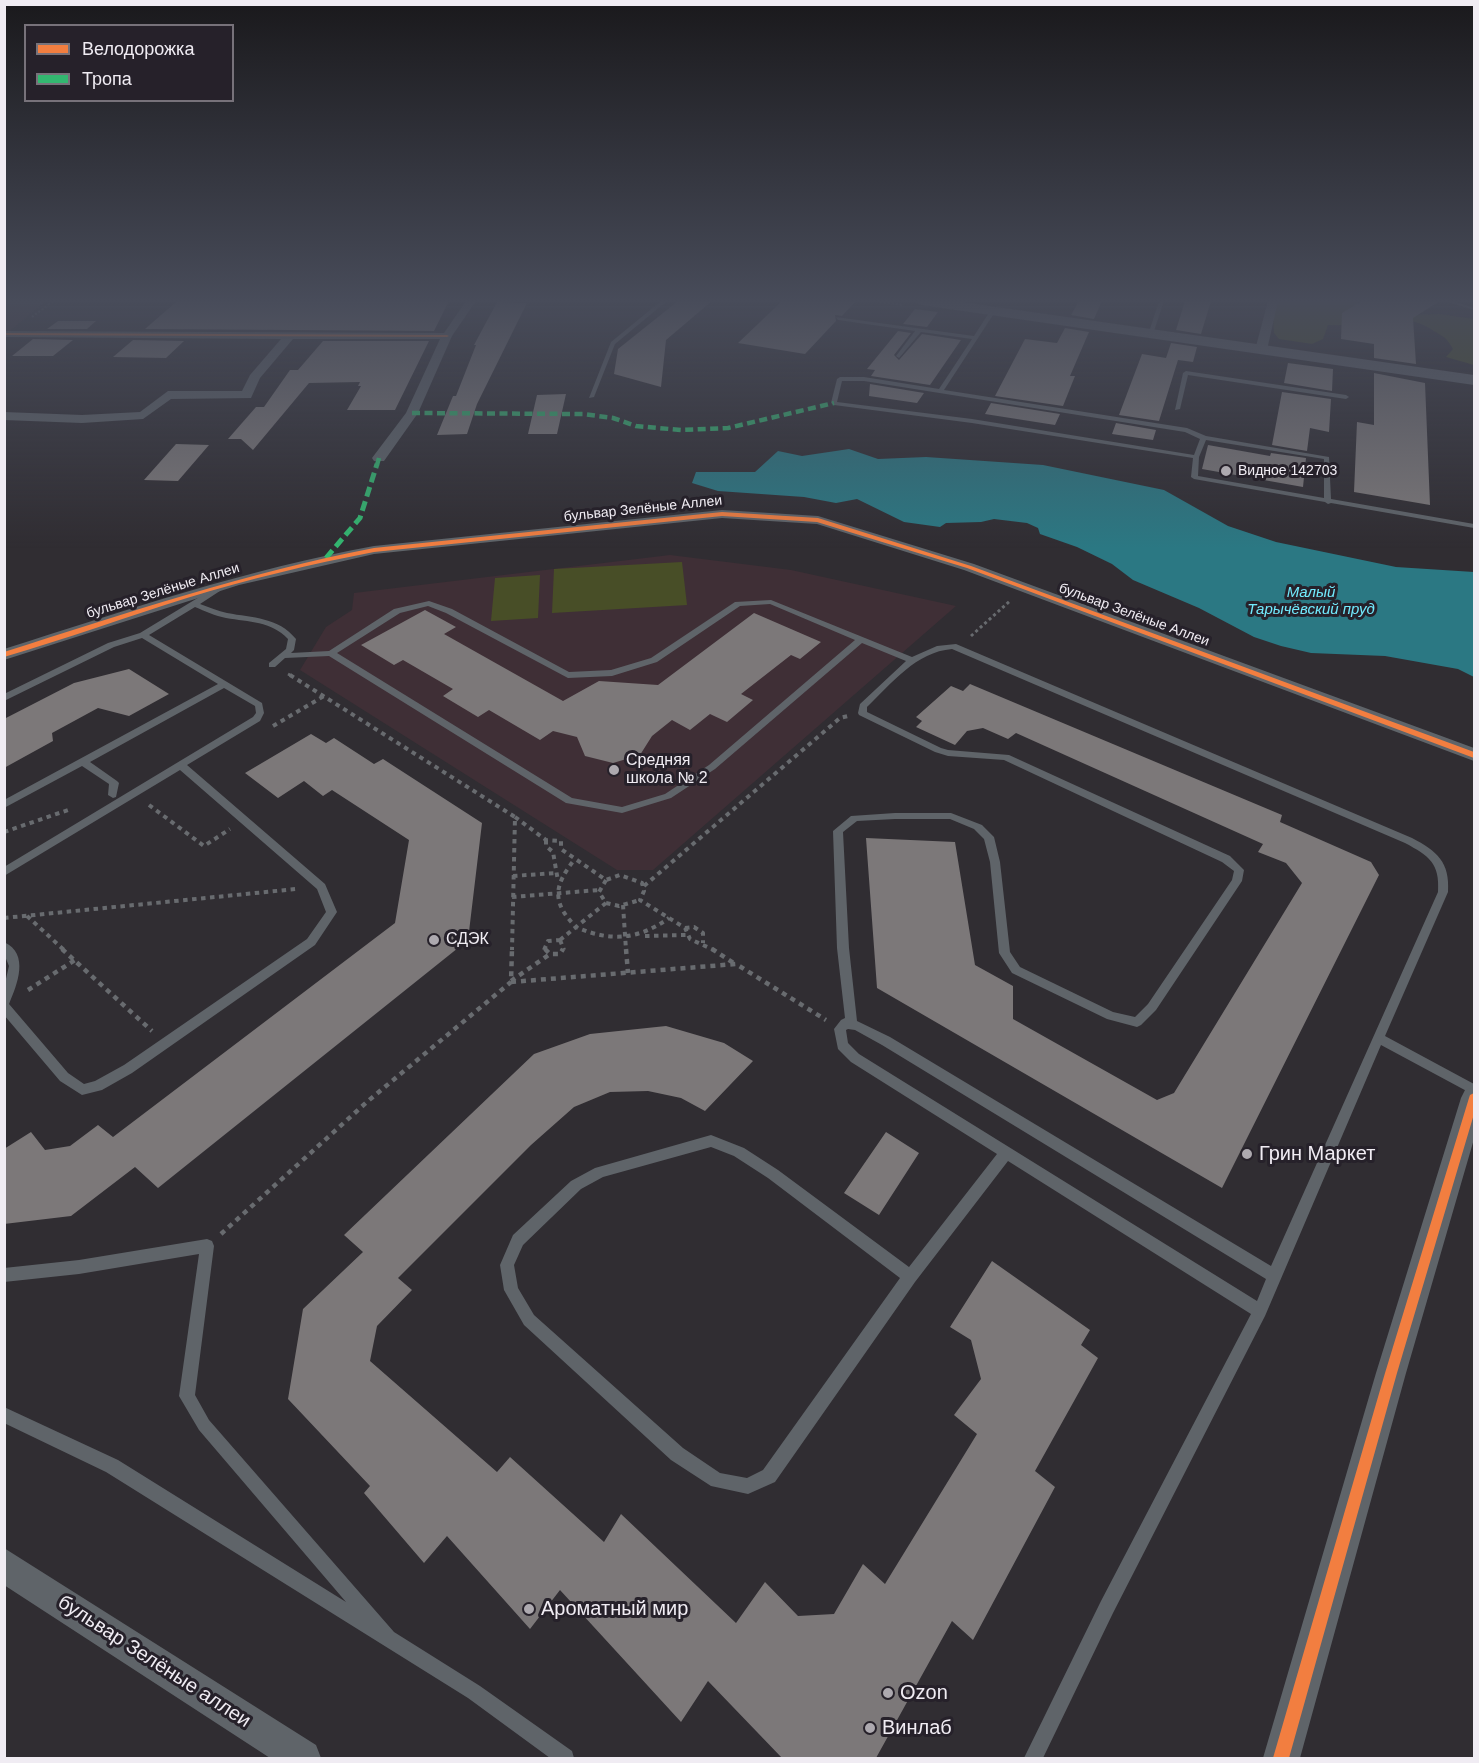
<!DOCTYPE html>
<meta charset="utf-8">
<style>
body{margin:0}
#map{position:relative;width:1479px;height:1763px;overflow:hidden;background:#302d32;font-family:Arial,sans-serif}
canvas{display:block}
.frame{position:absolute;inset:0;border:6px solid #f0ecf3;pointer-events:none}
.legend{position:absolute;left:24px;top:24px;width:210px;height:78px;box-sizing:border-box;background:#26212a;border:2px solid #77727a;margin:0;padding:8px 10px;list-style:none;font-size:18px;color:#f0ecf3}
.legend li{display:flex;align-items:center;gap:12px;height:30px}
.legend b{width:30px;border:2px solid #77727a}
</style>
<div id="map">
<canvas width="1479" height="1763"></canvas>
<div class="frame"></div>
<ul class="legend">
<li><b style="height:8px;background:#f27e40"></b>Велодорожка</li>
<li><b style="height:8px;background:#33b770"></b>Тропа</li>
</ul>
</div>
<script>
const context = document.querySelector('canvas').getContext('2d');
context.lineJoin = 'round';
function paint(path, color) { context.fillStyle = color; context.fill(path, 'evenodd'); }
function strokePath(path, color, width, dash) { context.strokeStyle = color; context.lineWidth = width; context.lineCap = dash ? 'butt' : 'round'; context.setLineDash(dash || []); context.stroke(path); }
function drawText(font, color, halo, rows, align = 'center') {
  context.font = font + ' Arial,sans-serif'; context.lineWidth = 6; context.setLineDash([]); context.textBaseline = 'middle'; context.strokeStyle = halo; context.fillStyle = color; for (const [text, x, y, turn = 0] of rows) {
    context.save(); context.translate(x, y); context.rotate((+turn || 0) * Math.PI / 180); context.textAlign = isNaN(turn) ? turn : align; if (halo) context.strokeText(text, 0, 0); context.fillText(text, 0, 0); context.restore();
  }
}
paint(new Path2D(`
 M5 301H46L10 331H5Z
 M670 555 791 570 956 606 653 870H617L300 670 326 627 352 610 354 593Z`), '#3f2f36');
paint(new Path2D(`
 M1277 301H1353L1405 315 1439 314 1474 319V365L1446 357 1453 349C1445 335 1443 337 1429 328 1397 309 1363 327 1328 325L1323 339 1312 344 1279 339 1274 333 1273 317Z
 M682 562 687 605 552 613 554 569Z
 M540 575 538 618 491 621 495 578Z`), '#484e27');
paint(new Path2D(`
 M849 449 878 459 926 457 1043 465 1164 490 1228 526 1276 542 1396 567 1474 572V677L1458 669 1385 656 1311 653 1281 646 1254 637 1199 608 1133 580 1112 564 1077 547 1040 534 1038 528 1027 523 994 519 981 522 946 523 940 527 904 522 857 499 836 503 804 497 718 491 692 483 696 472H755L778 451 802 456Z`), '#2b7883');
paint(new Path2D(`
 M177 301H449L434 331 145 329Z
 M678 301H712L666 340 661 387 614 374 618 349Z
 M782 301H856L842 316 835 315 836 321 805 354 738 343Z
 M1079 301H1102L1094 319 1071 315Z
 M1185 301H1211L1201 334 1176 330Z
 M1362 301H1440L1413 318 1416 364 1374 358V344L1341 339 1342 313Z
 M497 302 527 303 477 404 467 434 437 435 453 396H456L476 345H474Z
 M915 309 938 312 927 327 903 324Z
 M58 321H96L87 329H47Z
 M1065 328 1089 332 1070 376H1075L1063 406 995 396 1025 339 1057 343Z
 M898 331 911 333 894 355 899 360 922 334 961 340 930 385 871 376 875 370 867 369Z
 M33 339 73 340 53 356H12Z
 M133 340 184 341 166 358 113 357Z
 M323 341H429L395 410H347L361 386H358L360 382 309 383 253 450 241 439H228L256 407H264L290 370H298Z
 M1171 343 1197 347 1193 362 1178 360 1159 421 1119 415 1142 354 1166 358Z
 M1288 363 1333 369 1332 391 1284 383Z
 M1374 373 1425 383 1430 505 1354 492 1357 422 1374 425Z
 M870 384 924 393 917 403 869 396Z
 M1282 392 1331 399 1329 432 1310 428 1307 451 1272 445Z
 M566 394 557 434H528L537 395Z
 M991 403 1060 414 1055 425 985 414Z
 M1116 423 1156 430 1153 440 1112 434Z
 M176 444 209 445 178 481 144 480Z
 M1208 445 1270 456 1271 453 1306 458 1303 487 1202 469Z
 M425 610 456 627 444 634 563 701 599 681 658 685 754 613 821 642 800 659 791 655 741 694 753 700 727 722 710 714 690 730 672 720 652 736 640 755 613 763 585 756 577 737 553 731 540 740 489 710 478 717 443 696 453 689 403 660 394 665 361 645Z
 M129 669 169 694 129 716 98 708 52 733 53 741 4 768V719L74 683Z
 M970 684 1282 815 1280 822 1371 862 1379 875 1222 1188 877 988 866 838 955 842 975 965 1013 986V1019L1157 1100 1174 1093 1302 883 1286 863 1258 852 1263 844 1016 733 1008 739 983 728 967 731 955 745 916 727 922 721 916 717 951 686 963 691Z
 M311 734 326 743 334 738 374 764 383 759 482 823 468 940 158 1188 135 1167 71 1216 4 1224V1149L31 1132 45 1150 70 1146 98 1125 113 1137 395 923 409 840 332 790 323 796 304 781 278 798 245 773Z
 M666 1026 724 1043 753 1061 705 1111 681 1098 648 1091 610 1092 574 1107 531 1145 398 1278 412 1290 377 1326 370 1361 497 1472 510 1457 604 1542 621 1514 736 1623 765 1582 798 1616 834 1614 863 1564 885 1584 977 1434 954 1415 981 1379 971 1340 950 1327 992 1261 1090 1330 1081 1345 1098 1358 1035 1471 1055 1487 973 1640 952 1621 876 1758H782L708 1681 681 1722 560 1590 530 1629 447 1536 424 1563 364 1493 370 1486 288 1399 303 1309 363 1252 344 1235 534 1054 590 1034Z
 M886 1132 919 1153 879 1215 844 1193Z`), '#7c7879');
strokePath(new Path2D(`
 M876 301 902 305
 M32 317 53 301`), '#686b6f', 2, [2, 2]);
strokePath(new Path2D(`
 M971 636 1010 601
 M288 674 292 676`), '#686b6f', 3, [3, 3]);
strokePath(new Path2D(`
 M290 675 515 817 512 950
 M273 726 324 696
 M149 805 204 846 230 829
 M515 817 546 840 561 841V849L606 880 620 875 642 883 644 891 640 900 685 928 690 939 714 950
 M4 832 71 809
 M546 840V846L553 852 558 881
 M513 876 556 873
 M606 880 599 892 606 903 619 906 640 900
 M644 886 840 718 848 716
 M512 897 599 890
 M606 903 576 927C610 942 638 940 669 918
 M623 905 626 950
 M27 916 64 950
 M4 918 296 889
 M685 928 694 927 703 933V943
 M645 936 686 935
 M560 940 564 950
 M560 940 576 927C551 902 554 885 575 859
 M544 950 548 941 560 940`), '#686b6f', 4, [4.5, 4.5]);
strokePath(new Path2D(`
 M62 949 152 1031
 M545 949 550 954H560L563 949
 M626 949 628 973
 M712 949 735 964
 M511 981 550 954
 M511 982 736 964 826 1020
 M28 990 75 960
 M221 1234 368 1101 511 982 512 949`), '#686b6f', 4.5, [5, 5]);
paint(new Path2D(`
 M661 301H667L615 344 594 397 589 398 611 342Z
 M1159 301H1164L1153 334 1148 335Z
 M1444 301H1453L1474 308V310Z
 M990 311 995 312 944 390 1187 428 1206 436 1329 457 1331 499 1474 524V528L1331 503 1328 504 1325 502 1194 479 1191 477 1193 458 972 423 834 405 831 403 837 379 840 377H864L939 389 972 339 921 332 899 358 896 356 915 331 838 320 836 317 974 336ZM842 381H864L1185 432 1200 439 1194 455 972 419 837 402ZM1206 440 1324 459V498L1198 476 1199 457Z
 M1186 371 1346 395 1349 397 1346 399 1188 375 1180 409 1175 410 1183 373Z
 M219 585H225L226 587 200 604C209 607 218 611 227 613 253 618 278 617 296 639L294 650 291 653 329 651 394 609 429 601 452 609 569 672 611 670 651 658 735 602 771 600 912 657 937 646 956 644 1412 838C1437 851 1450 862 1448 892L1385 1036 1474 1084V1095L1381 1045 1265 1316 1113 1613 1043 1758H1024L1101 1601 1251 1314 1008 1161 915 1282 775 1482 748 1494 711 1486 671 1460 524 1325 504 1290 500 1265 513 1235 571 1181 595 1168 711 1135 744 1148 778 1170 909 1267 997 1154 851 1062 838 1049 834 1029 841 1020 845 1018 837 948 833 831 851 816 895 813H951L982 825 994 837 1000 862 1010 952 1020 967 1113 1012 1135 1017 1148 1004 1232 880 1234 871 1222 862 1004 760 948 756 935 752 859 715 858 713 860 704 906 661 862 643 715 769 671 798 622 813 566 803 329 656 285 658 275 667H269V663L286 649 288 639C271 621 249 622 226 618 215 616 205 611 195 607L149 635 262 703 264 713 260 721 187 765 325 884 337 912 315 945 132 1073 102 1090 82 1095 60 1081 4 1015V987L9 966 4 954V942C30 954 17 985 9 1004L68 1073 84 1084 95 1081 124 1065 307 939 326 912 317 889 180 770 4 876V867L253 717 256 713 255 706 224 688 90 762 117 781 119 783 116 797 113 798 108 795 109 784 82 766 4 808V800L218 684 142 638 114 647 4 701V694L108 643 140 633ZM770 604 855 640 709 765 665 794 622 807 572 798 337 653 400 613 428 606 446 613 568 678 612 676 657 662 740 606ZM952 649 1405 843C1429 856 1440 863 1438 892L1271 1266 890 1037 857 1021 849 948 843 832 857 821 895 819H950L974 829 984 839 990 862 999 953 1012 973 1107 1019 1137 1027 1141 1025 1156 1010 1242 881 1244 870 1230 856 1009 755 948 750 941 748 867 712V707C892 683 916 652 952 649ZM848 1029 855 1030 882 1045 1266 1279 1257 1301 859 1054 848 1043 846 1030ZM711 1147 734 1156 768 1178 900 1278 763 1470 747 1478 720 1473 683 1448 534 1315 518 1288 514 1265 523 1245 581 1189 603 1177Z
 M207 1239 212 1241 214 1246 195 1395 209 1420 394 1632 480 1686 572 1751 574 1758H550L468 1698 106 1472 4 1423V1407L118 1460 346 1602 199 1430 179 1396 199 1254 79 1274 4 1282V1268L79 1260Z`), '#5f6469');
paint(new Path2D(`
 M466 301H476L452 336 418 413 384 461H374L372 458 406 413 440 339H293L260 378 251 398 171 399 143 419 82 423 4 420V412L82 415 140 412 168 391H242L250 375 281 339 4 337V331L444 333Z
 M1268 301H1278L1267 350 1261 353 1255 350Z
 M722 510 818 516 974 564 1474 748V761L964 570 817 524 722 518 374 554 239 585 4 660V649C127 610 248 569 374 546Z
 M1474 1087V1139L1406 1373 1300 1758H1263L1376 1373 1461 1098 1465 1090Z
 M4 1548 316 1745 321 1758H270L4 1585Z`), '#5f6469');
paint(new Path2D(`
 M914 301H955L1474 375V385L921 305Z`), '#62666d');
strokePath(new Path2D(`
 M412 413 583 414 613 418 636 426 681 430 728 428 834 403
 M377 465 379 458`), '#33b770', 4.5, [8, 4.5]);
strokePath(new Path2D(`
 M326 558 360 518 377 464`), '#33b770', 5, [10, 5]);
paint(new Path2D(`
 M4 333 447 335 449 336 447 337 4 335Z
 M722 512 818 518 971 566 1474 752V758L967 568 817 522 722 516 374 552C311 564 249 579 187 598 126 617 66 639 4 657V652C127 613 248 572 374 548Z
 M1474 1093V1114L1397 1373 1289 1758H1273L1385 1373 1469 1098 1470 1095Z`), '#f27e40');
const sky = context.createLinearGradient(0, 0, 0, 548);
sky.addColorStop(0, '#1a191c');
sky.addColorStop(0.55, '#484c5a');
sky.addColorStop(1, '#484c5a00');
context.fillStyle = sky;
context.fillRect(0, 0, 1479, 548);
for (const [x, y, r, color] of [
 [1226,471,6,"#ada9af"],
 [614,770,6,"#ada9af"],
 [434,940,6,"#ada9af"],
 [1247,1154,6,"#ada9af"],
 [529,1609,6,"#ada9af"],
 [888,1693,6,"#ada9af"],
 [870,1728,6,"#ada9af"]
]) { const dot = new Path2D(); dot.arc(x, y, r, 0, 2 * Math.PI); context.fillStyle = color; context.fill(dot); strokePath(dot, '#26212a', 2); }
drawText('14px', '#f0ecf3', '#26212a', [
 ["Видное 142703",1238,471]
], 'left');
drawText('14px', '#f0ecf3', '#26212a', [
 ["бульвар Зелёные Аллеи",643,509,-6],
 ["бульвар Зелёные Аллеи",163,591,-17],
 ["бульвар Зелёные Аллеи",1134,615,20]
]);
drawText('italic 15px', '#72eafd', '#26212a', [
 ["Малый",1311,593],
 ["Тарычёвский пруд",1311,610]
]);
drawText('16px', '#f0ecf3', '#26212a', [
 ["Средняя",626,761],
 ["школа № 2",626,779],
 ["СДЭК",446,940]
], 'left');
drawText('20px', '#f0ecf3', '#26212a', [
 ["Грин Маркет",1259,1154],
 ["Ароматный мир",541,1609],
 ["Ozon",900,1693],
 ["Винлаб",882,1728]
], 'left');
drawText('20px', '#f0ecf3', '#26212a', [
 ["бульвар Зелёные аллеи",154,1662,33]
]);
</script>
